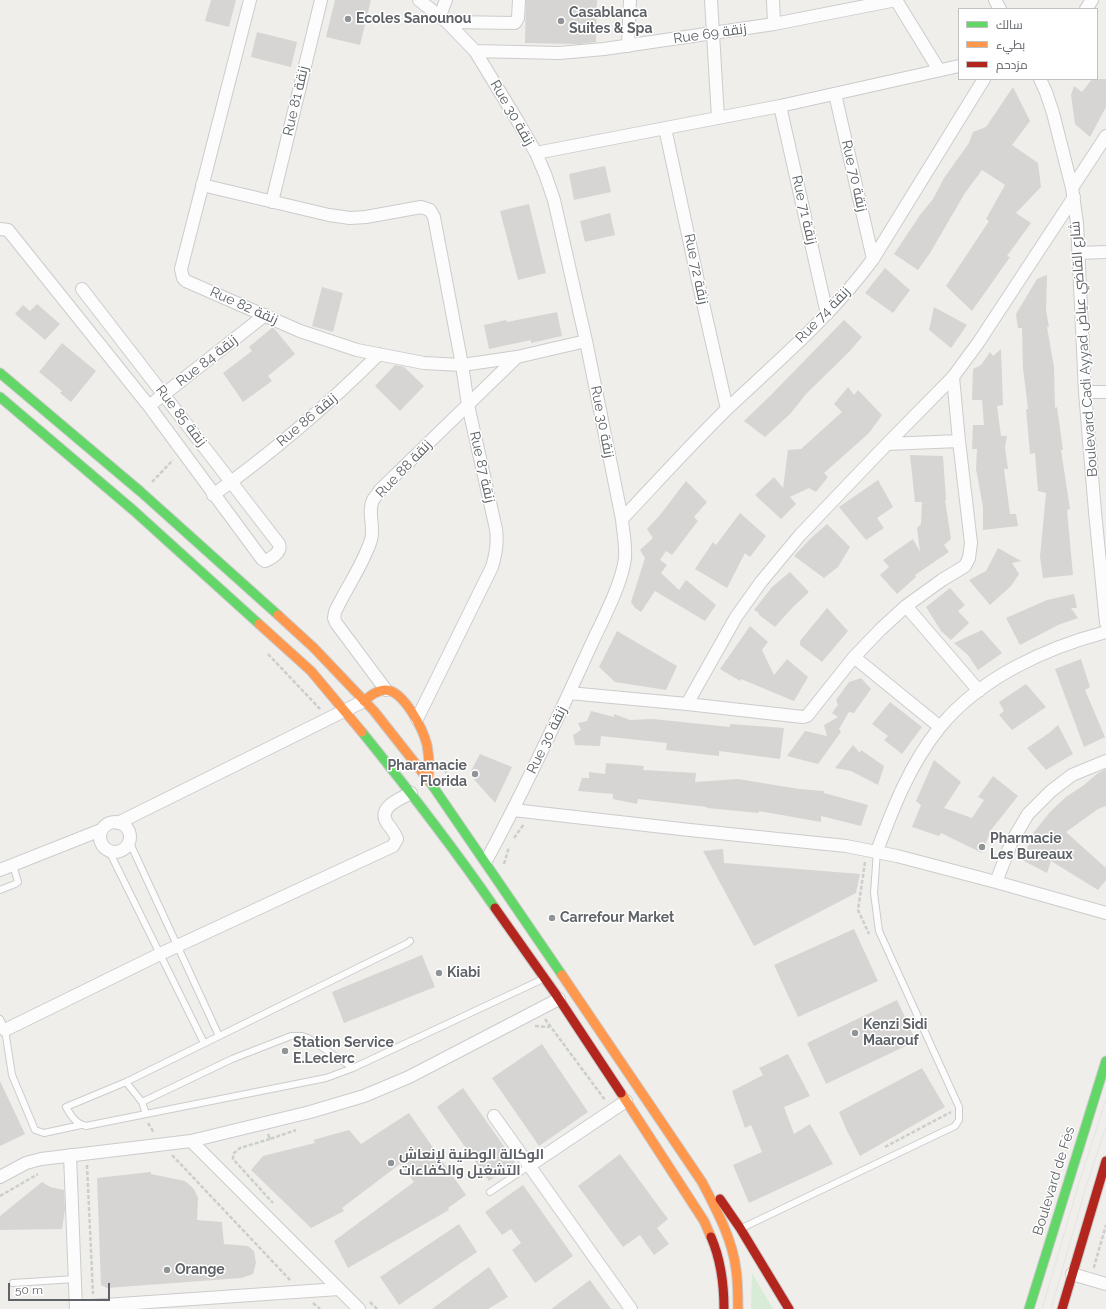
<!DOCTYPE html>
<meta charset="utf-8">
<style>
body{margin:0}
#map{position:relative;width:1106px;height:1309px;overflow:hidden;background:#efeeea;font-family:Raleway,Cairo,sans-serif}
canvas{display:block}
.legend{position:absolute;left:958px;top:8px;width:140px;height:72px;box-sizing:border-box;background:#fff;border:1px solid #bfc1c3;margin:0;padding:5px 7px;list-style:none;font-size:12px;color:#5f6368}
.legend li{display:flex;align-items:center;gap:8px;height:20px}
.legend b{width:20px;border:1px solid #bfc1c3}
.scale{position:absolute;left:8px;top:1283px;width:102px;height:18px;box-sizing:border-box;border:2px solid #5f6368;border-top:0;padding-left:5px;font-size:12px;line-height:14px;white-space:nowrap;color:#5f6368;-webkit-text-stroke:3px #fff;paint-order:stroke}
</style>
<div id="map">
<canvas width="1106" height="1309"></canvas>
<ul class="legend">
<li><b style="height:5px;background:#63d668"></b>سالك</li>
<li><b style="height:5px;background:#ff974d"></b>بطيء</li>
<li><b style="height:5px;background:#b3261e"></b>مزدحم</li>
</ul>
<div class="scale">50 m</div>
</div>
<script>
const context = document.querySelector('canvas').getContext('2d');
context.lineJoin = 'round';
function paint(path, color) { context.fillStyle = color; context.fill(path, 'evenodd'); }
function strokePath(path, color, width, dash) { context.strokeStyle = color; context.lineWidth = width; context.lineCap = dash ? 'butt' : 'round'; context.setLineDash(dash || []); context.stroke(path); }
function drawText(font, color, halo, rows, align = 'center') {
  context.font = font + ' Raleway,Cairo,sans-serif'; context.lineWidth = 3; context.setLineDash([]); context.textBaseline = 'middle'; context.strokeStyle = halo; context.fillStyle = color; for (const [text, x, y, turn = 0] of rows) {
    context.save(); context.translate(x, y); context.rotate((+turn || 0) * Math.PI / 180); context.textAlign = isNaN(turn) ? turn : align; if (halo) context.strokeText(text, 0, 0); context.fillText(text, 0, 0); context.restore();
  }
}
paint(new Path2D(`
 M752 1273 773 1309H751Z`), '#d8ebd6');
paint(new Path2D(`
 M211 0H236L229 27 205 21Z
 M335 0H371L360 45 326 37Z
 M526 0H597L596 42 579 44 525 43Z
 M257 32 297 42 291 67 251 57Z
 M1092 79H1106V107L1090 137 1075 124 1071 95 1074 86 1082 92Z
 M1013 87 1030 121 1012 145 1038 163 1041 187 1016 213 1031 223 1007 256 1010 257 972 311 946 286 989 221 986 219 1005 185 982 170 965 193 930 253 918 270 894 254 920 215 933 199 944 178 969 143 973 132 986 127Z
 M605 166 611 192 574 200 569 174Z
 M529 204 546 273 518 280 500 211Z
 M610 213 615 235 585 242 580 221Z
 M885 268 910 290 893 313 865 293Z
 M1047 275 1046 310 1049 327H1047L1054 367 1055 408 1057 407 1063 450H1061L1070 509 1067 510 1073 575 1043 578 1040 557 1046 493 1038 491 1035 453 1030 454 1026 409H1028L1023 368 1022 328H1018L1016 314 1037 279Z
 M322 287 343 293 333 332 312 326Z
 M37 304 60 324 45 340 15 314 23 305 30 311Z
 M934 307 967 325 951 348 929 330Z
 M557 312 562 336 531 343V340L489 349 484 325 506 320 507 322Z
 M844 320 862 337 849 352 806 394 791 413 765 437 744 421 770 396Z
 M273 327 295 354 268 376 272 381 243 402 223 373 252 351 249 347Z
 M62 343 96 371 71 402 60 393 62 391 39 372Z
 M1001 349 1003 405 997 406 1001 436H1007L1005 447 1008 469H1004L1010 514H1016L1018 526 983 530V507L976 469 977 449H972L973 425H984L982 400H972L973 369 981 365 990 352 993 356Z
 M395 365 404 367 424 386 400 411 375 386Z
 M848 387 854 395 858 390 882 415 869 433 824 473 828 477 816 492 809 488 790 497 796 504 781 519 755 495 774 477 783 488 788 450 801 449 842 412 834 404Z
 M910 455 943 456 946 500H945L951 539 944 545 949 552 915 575 916 577 897 594 880 575 889 567 883 560 913 539 920 552 917 528 921 524 922 502H915Z
 M878 480 893 507 877 518 884 528 866 540 839 507Z
 M686 481 707 502 694 517 698 521 672 555 666 551 660 560 667 565 661 573 679 590 686 580 716 605 705 621 655 591 641 612 635 608 631 602 645 558 640 550 653 538 647 529 660 515Z
 M740 513 766 536 750 557 745 553 727 588 695 569 713 542 716 545Z
 M827 524 850 547 838 567 824 578 794 556 810 539Z
 M998 548 1021 561 1012 563 1019 574 1011 586 990 605 969 580 986 571Z
 M790 572 809 592 793 607 775 627 758 614 759 613 754 610 772 587Z
 M950 588 965 605 958 611 969 623 951 640 941 631 926 607Z
 M1074 594 1077 608H1071L1078 618 1058 625 1020 645 1006 618 1047 600Z
 M827 608 848 631 822 662 800 645V641Z
 M750 626 768 642 762 650 774 675 787 659 808 677 794 701 741 679 740 681 720 669Z
 M982 630 1002 653 978 670 968 655 954 643Z
 M617 631 677 666 666 690 615 682 599 667Z
 M1081 659 1090 687 1085 690 1105 737 1084 747 1055 669Z
 M861 678 871 689 854 713 849 712 839 729 841 732 818 764 787 756 805 731 827 736 824 725 838 717 832 713 838 705 836 700 849 682Z
 M1026 684 1046 707 1012 730 999 715 1004 711 999 702Z
 M890 702 922 727 902 754 884 740 888 736 872 724Z
 M591 711 614 717V714L630 720 653 719 730 727V724L784 728 780 759 719 751V756L666 750 667 743 601 736 600 746 575 745 573 735 581 730 578 723 587 721Z
 M1058 725 1073 754 1046 770 1027 748 1049 733Z
 M853 745 860 753 861 750 884 766 878 785 851 771 835 768Z
 M480 754 512 767 495 803 471 776V771Z
 M934 760 961 782 944 808 972 818 984 800 978 797 993 776 1018 796 991 830 982 853 941 833 939 836 912 827 921 805 916 801Z
 M606 763 644 766 643 770 696 773 695 782 738 779 799 789 824 791V793L868 805 861 826 821 816V822L759 811V813L707 808V807L638 799 637 804 613 799V794L578 791 582 778H589V772L605 774Z
 M1106 769V806L1098 809 1066 832 1106 868V880L1098 890 1051 861 1047 873 1022 860 1034 832 1050 812 1066 797 1084 785 1098 773Z
 M723 849 724 863 860 874 856 893 754 946 703 851Z
 M854 929 878 981 798 1017 774 965Z
 M422 955 435 987 344 1023 332 992Z
 M897 1000 916 1041 826 1084 807 1043Z
 M542 1044 588 1112 539 1146 492 1078Z
 M788 1054 810 1096 784 1107 794 1134 810 1124 833 1164 749 1203 733 1165 762 1152 751 1125 745 1128 732 1091 763 1075 759 1068Z
 M922 1068 945 1107 860 1156 847 1131 839 1112Z
 M0 1081 25 1134 0 1146Z
 M463 1088 515 1162 489 1181 437 1107Z
 M409 1113 466 1195 448 1208 449 1210 348 1268 334 1241 414 1182 400 1164 342 1208 344 1211 311 1228 251 1170 263 1156 315 1143 313 1140 349 1130 361 1144Z
 M620 1154 668 1219 657 1228 669 1244 654 1255 640 1235 623 1247 578 1186Z
 M151 1172V1174L185 1181 194 1189 198 1198 197 1220 222 1222 224 1244 248 1246 254 1251 256 1263 253 1274 241 1278 107 1288 101 1285 97 1178Z
 M42 1182 50 1187 64 1190 65 1209 62 1229 0 1230V1216Z
 M523 1185 573 1256 535 1283 512 1250 521 1243 511 1229 502 1235 485 1212Z
 M459 1224 477 1252 399 1305 380 1277Z
 M489 1267 508 1297 488 1309H432Z
 M590 1280 611 1309H551Z`), '#d6d5d3');
const lane = new Path2D(`
 M129 841 219 1036
 M109 851 204 1043
 M0 890 15 884 18 882 13 865
 M410 941 408 943 126 1082 66 1107C71 1116 75 1123 86 1126L326 1078 353 1068 543 979
 M0 1019 5 1030 12 1075 35 1130 44 1133 81 1125
 M126 1082 142 1102 146 1114
 M142 1102 232 1059 291 1036H302L308 1038 353 1068
 M490 1192 529 1166
 M742 1228 955 1126 959 1120V1107L879 931 874 893 877 851
 M13 1283 75 1279`);
const street = new Path2D(`
 M250 0 181 269 183 278 186 281 300 331 357 350 424 363 462 365 483 362 517 357 586 341
 M419 0 447 22 475 51 517 120 536 153 545 174 554 200 586 341 622 519C623 532 626 545 625 558 622 584 602 621 591 645 558 718 524 791 486 861
 M711 0 718 118
 M773 0 774 24
 M995 0 1000 9
 M1086 9 1092 0
 M440 16 446 0
 M447 22 515 23 518 18 519 0
 M628 46 630 0
 M475 51 559 53 604 49 774 24 896 0 939 70
 M1040 79 1046 92 1053 113 1072 188 1077 223 1085 392 1095 512 1106 623
 M835 94 873 259
 M780 106 827 314
 M665 128 698 281 727 409
 M536 153 780 106 959 66
 M202 185 329 215 350 218 366 217 421 207 430 210 434 217 462 365 468 405 496 529C498 543 496 554 492 567L417 719
 M1072 188 1106 136
 M272 202 321 0
 M0 229 8 230 149 406 262 559 265 561C272 558 282 552 279 544L82 289
 M1079 253 1106 252
 M1085 392H1106
 M149 406 265 315
 M887 444 959 441
 M213 495C273 452 328 405 379 354
 M622 519C657 482 692 443 729 407 779 360 832 315 873 259L984 79
 M906 606 979 691
 M854 657 940 727
 M386 690 336 623 334 618 335 612C346 588 363 565 371 540 375 527 367 512 373 500 375 497 378 493 380 490L517 357
 M569 693 687 704 803 717 807 716 854 657 881 629 906 606 942 580 965 566 969 558 971 543 959 441 953 377
 M687 704 736 617 761 582 800 535 887 444 953 377 978 343 1074 197
 M513 810 690 830 846 846 897 856 996 882 1106 913
 M100 837a15 15 0 1 1 30 0a15 15 0 1 1-30 0Z
 M118 823 364 701
 M877 851C893 808 910 764 940 727 980 678 1045 648 1106 632
 M0 870 101 830
 M996 882 1012 841 1028 814 1051 791 1072 775 1106 761
 M5 1030 160 954 393 846 397 839C395 833 391 828 387 823 377 807 400 799 411 793
 M494 1116 631 1309
 M191 1141 359 1309
 M70 1155 76 1309
 M529 1166 626 1101
 M0 1177 26 1163 41 1159 191 1141 310 1112 364 1096 409 1077 559 999
 M1072 1274 1106 1284
 M76 1307 339 1289`);
const fast = new Path2D(`
 M0 373 141 492 278 615
 M0 397 133 510 259 624
 M362 732C408 789 453 847 495 908
 M430 782 562 975
 M1029 1309 1106 1061`);
const slow = new Path2D(`
 M278 615 314 648 374 711 430 782
 M259 624 311 671 362 732
 M364 701C370 696 377 690 386 690 404 691 423 729 427 745 429 756 430 768 428 779
 M562 975 702 1182C716 1209 732 1238 736 1269 738 1282 738 1296 738 1309
 M621 1093 704 1221 711 1237`);
const jam = new Path2D(`
 M495 908 555 993 621 1093
 M720 1199 740 1228 789 1309
 M711 1237C721 1260 724 1284 724 1309
 M1062 1309 1106 1161`);
strokePath(lane, '#cbcccc', 8);
strokePath(street, '#cbcccc', 14);
strokePath(fast, '#cacacb', 11);
strokePath(slow, '#cacacb', 11);
strokePath(jam, '#cacacb', 11);
strokePath(new Path2D(`
 M152 482 173 460
 M268 654 321 710
 M445 769 449 781
 M514 838 524 824
 M865 862 858 910 869 934
 M504 864 509 847
 M545 1019 605 1100
 M535 1026 550 1027
 M148 1123 154 1133
 M268 1134 270 1139 296 1130
 M270 1139 240 1148 233 1154V1159L273 1203
 M885 1147 951 1112
 M172 1155 291 1281
 M87 1165 93 1294
 M0 1196 38 1174
 M1093 1267H1094L1106 1225
 M370 1302 377 1309
 M313 1303 320 1309`), '#cacfcc', 2.5, [4, 2]);
strokePath(lane, '#fdfcfc', 6);
strokePath(street, '#fdfcfc', 12);
strokePath(fast, '#63d668', 9);
strokePath(slow, '#ff974d', 9);
strokePath(jam, '#b3261e', 9);
strokePath(new Path2D(`
 M1042 1309 1079 1183 1106 1099
 M1051 1309 1086 1187 1106 1127`), '#e4e4e4', 1);
for (const [x, y, r, color] of [
 [348,19,4,"#919496"],
 [561,21,4,"#919496"],
 [475,774,4,"#919496"],
 [982,847,4,"#919496"],
 [552,918,4,"#919496"],
 [439,973,4,"#919496"],
 [855,1033,4,"#919496"],
 [285,1051,4,"#919496"],
 [391,1163,4,"#919496"],
 [167,1270,4,"#919496"]
]) { const dot = new Path2D(); dot.arc(x, y, r, 0, 2 * Math.PI); context.fillStyle = color; context.fill(dot); strokePath(dot, '#fff', 1.5); }
drawText('bold 14px', '#5f6368', '#fff', [
 ["Casablanca",569,13],
 ["Suites & Spa",569,29],
 ["Ecoles Sanounou",356,19],
 ["Pharamacie",467,766,"right"],
 ["Florida",467,782,"right"],
 ["Pharmacie",990,839],
 ["Les Bureaux",990,855],
 ["Carrefour Market",560,918],
 ["Kiabi",447,973],
 ["Kenzi Sidi",863,1025],
 ["Maarouf",863,1041],
 ["Station Service",293,1043],
 ["E.Leclerc",293,1059],
 ["الوكالة الوطنية لإنعاش",399,1155],
 ["التشغيل والكفاءات",399,1171],
 ["Orange",175,1270]
], 'left');
drawText('14px', '#5f6368', '#fff', [
 ["Rue 69 زنقة",710,34,-8],
 ["Rue 81 زنقة",296,101,-77],
 ["Rue 30 زنقة",512,113,60],
 ["Rue 70 زنقة",854,176,77],
 ["Rue 71 زنقة",804,210,77],
 ["Rue 72 زنقة",696,269,78],
 ["Rue 82 زنقة",244,306,24],
 ["Rue 74 زنقة",823,315,-46],
 ["Boulevard Cadi Ayyad شارع القاضي عياض",1084,349,-94],
 ["Rue 84 زنقة",207,361,-38],
 ["Rue 85 زنقة",181,416,52],
 ["Rue 86 زنقة",307,420,-40],
 ["Rue 30 زنقة",602,422,79],
 ["Rue 87 زنقة",482,467,77],
 ["Rue 88 زنقة",404,469,-46],
 ["Rue 30 زنقة",547,740,-64],
 ["Boulevard de Fès",1054,1181,-73]
]);
</script>
